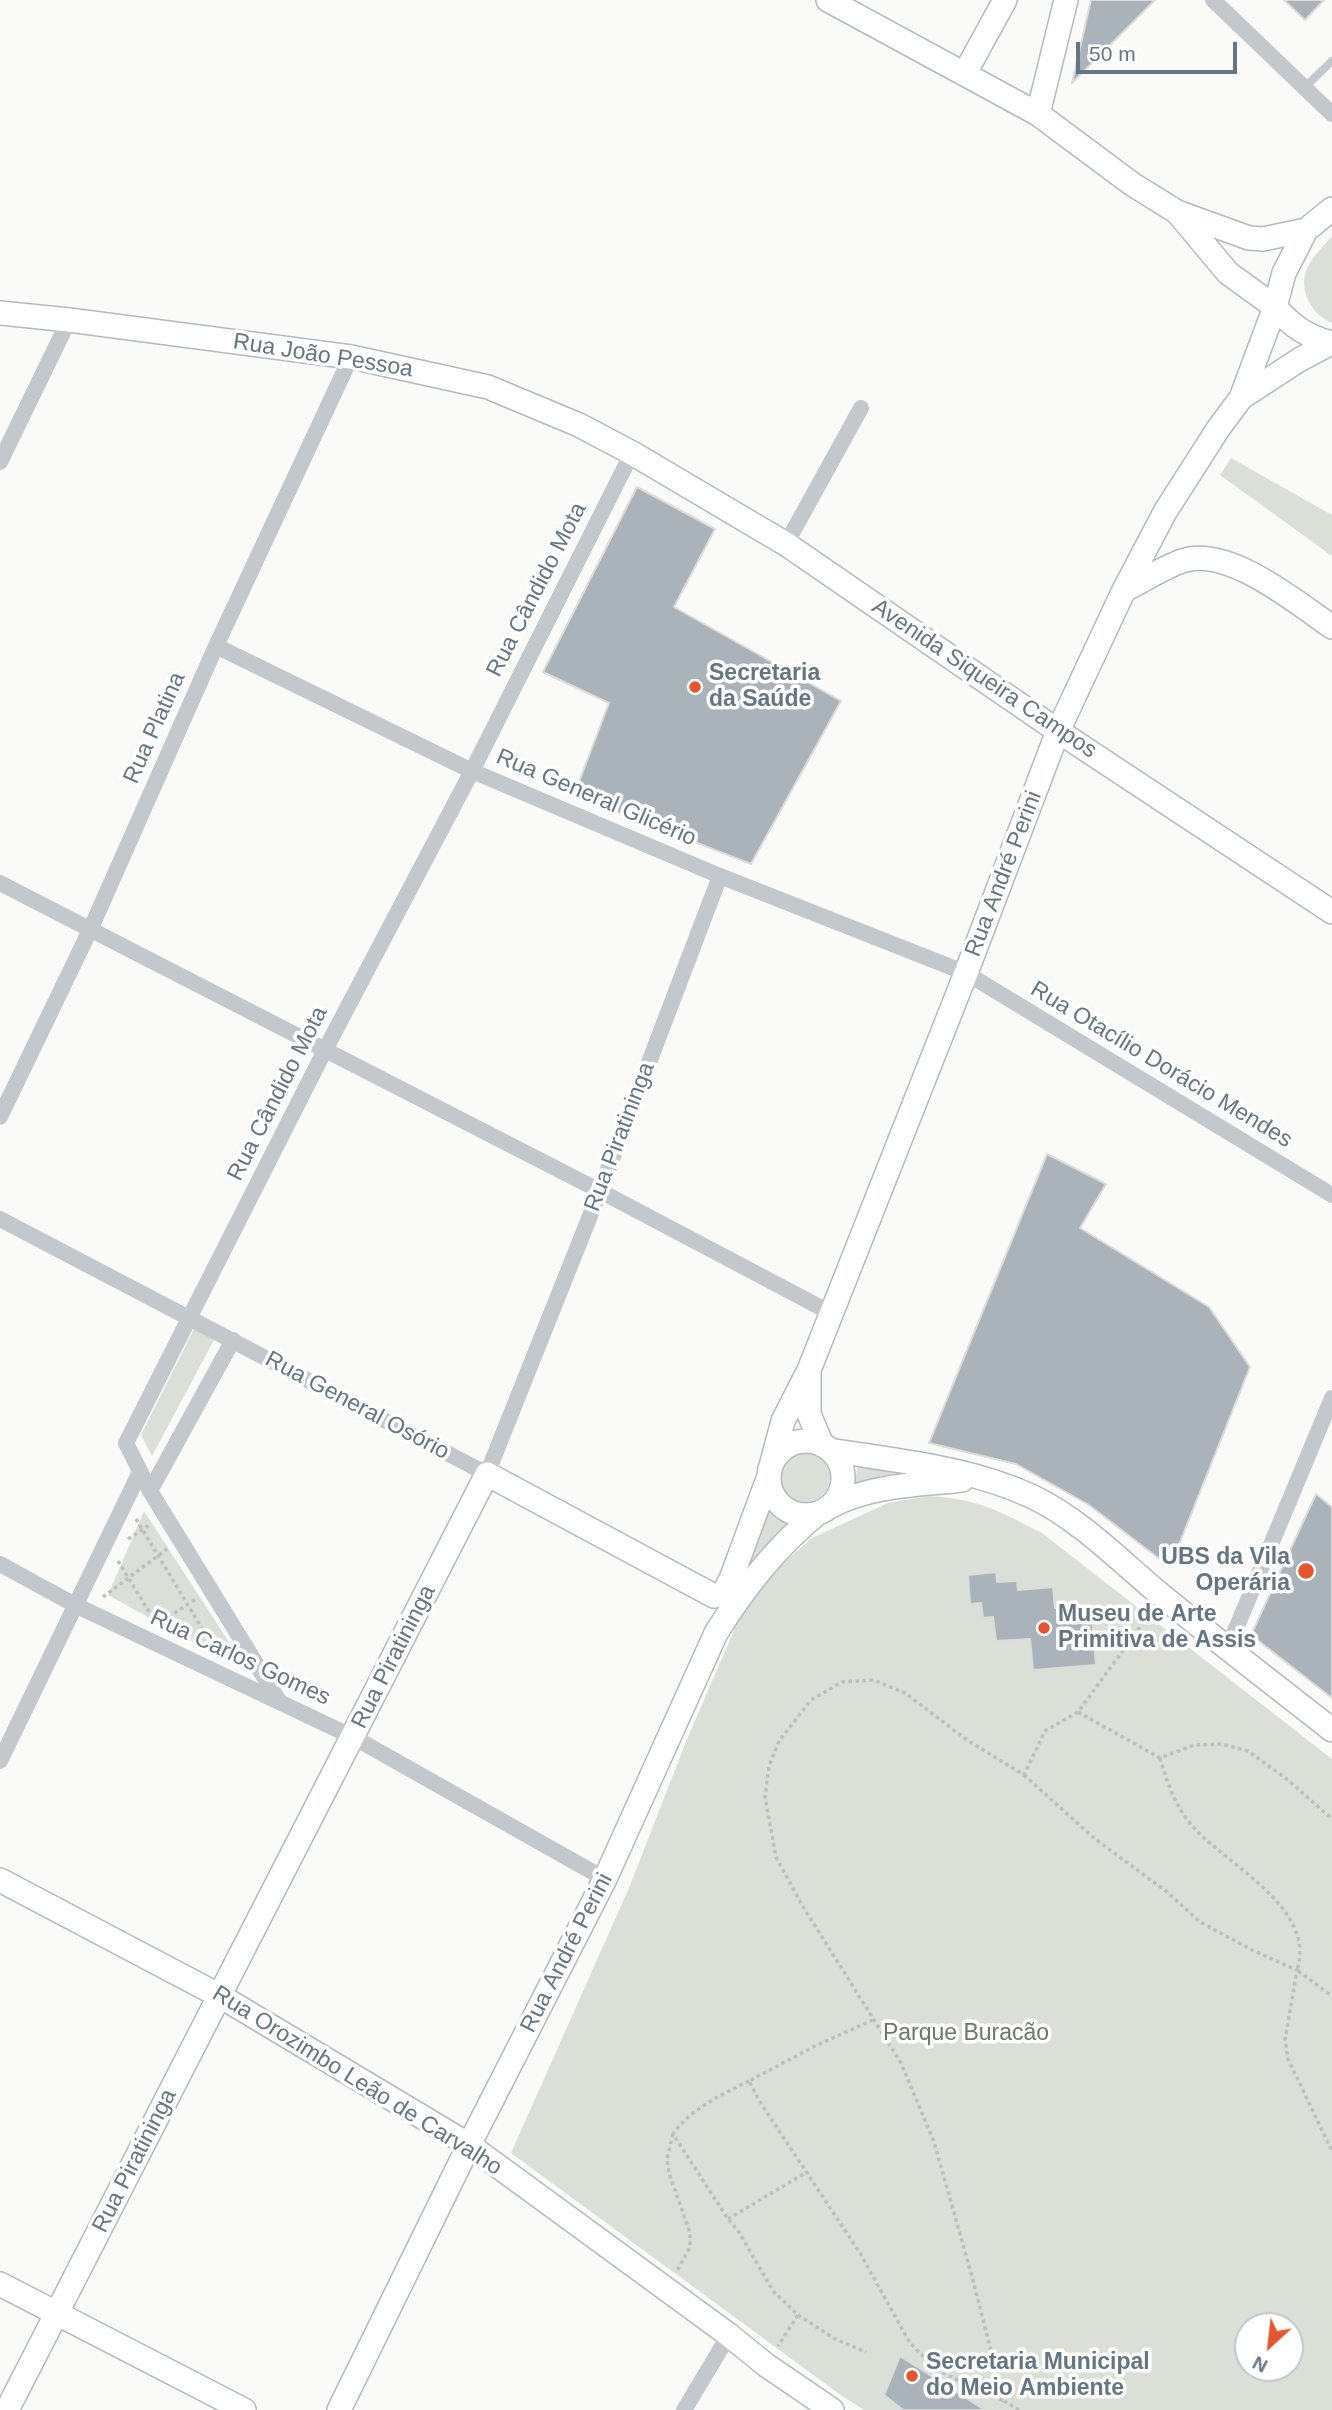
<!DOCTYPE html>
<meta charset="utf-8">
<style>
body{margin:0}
#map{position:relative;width:1332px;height:2410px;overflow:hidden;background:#fafaf8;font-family:Arial,sans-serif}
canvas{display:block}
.north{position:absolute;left:1234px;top:2312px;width:70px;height:70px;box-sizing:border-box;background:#fff;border:2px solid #c1c8cd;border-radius:50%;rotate:207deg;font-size:19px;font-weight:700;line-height:28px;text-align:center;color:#657683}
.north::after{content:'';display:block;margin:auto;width:24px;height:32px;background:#e4572e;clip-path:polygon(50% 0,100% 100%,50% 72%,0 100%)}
.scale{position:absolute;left:1076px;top:42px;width:161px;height:32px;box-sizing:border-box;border:4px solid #657683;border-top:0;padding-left:9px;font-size:21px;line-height:24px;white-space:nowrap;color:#657683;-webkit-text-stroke:5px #fff;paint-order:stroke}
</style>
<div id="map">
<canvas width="1332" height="2410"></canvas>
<div class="north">N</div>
<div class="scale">50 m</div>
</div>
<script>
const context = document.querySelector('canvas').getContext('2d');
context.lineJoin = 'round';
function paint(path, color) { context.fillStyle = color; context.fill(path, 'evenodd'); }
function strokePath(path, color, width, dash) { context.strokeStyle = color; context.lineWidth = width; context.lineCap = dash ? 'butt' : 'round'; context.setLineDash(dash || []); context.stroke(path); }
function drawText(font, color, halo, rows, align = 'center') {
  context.font = font + ' Arial,sans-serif'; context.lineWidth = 7; context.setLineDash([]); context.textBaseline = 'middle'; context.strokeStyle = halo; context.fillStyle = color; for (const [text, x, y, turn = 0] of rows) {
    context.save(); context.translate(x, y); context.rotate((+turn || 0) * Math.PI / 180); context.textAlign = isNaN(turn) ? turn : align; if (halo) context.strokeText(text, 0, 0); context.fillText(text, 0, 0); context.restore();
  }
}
paint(new Path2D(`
 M1332 236V323C1321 318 1313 311 1308 300 1296 271 1314 257 1332 236Z
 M1231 458 1332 515V556L1220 475Z
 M194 1329 215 1338 152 1456 141 1435Z
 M780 1477a25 25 0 1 1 50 0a25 25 0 1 1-50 0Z
 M859 1461 939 1474 853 1488Z
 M929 1496C980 1499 998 1511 1042 1533L1332 1759V2410H864L842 2396 511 2153 629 1888 685 1744 738 1621 774 1571 812 1538 888 1503ZM1248 2326H1290V2368H1248Z
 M764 1507 783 1520 796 1524 742 1577Z
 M144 1511 249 1673 108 1595Z`), '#dadfd7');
const building = new Path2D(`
 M1091 0H1155L1072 83Z
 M1284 0H1324L1305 20Z
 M637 487 715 529 674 607 841 701 751 864 574 795 609 703 543 672Z
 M1047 1154 1106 1184 1080 1228 1209 1307 1250 1367 1170 1567 1089 1505 1016 1464 929 1443Z
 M1316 1494 1332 1507V1698L1251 1635Z
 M996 1572 997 1582 1017 1581 1018 1590 1053 1587 1055 1608 1091 1605 1096 1665 1033 1670 1030 1639 996 1641 993 1617 983 1618 981 1603 970 1604 968 1575Z
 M900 2356 985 2410H903L884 2395Z`);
paint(building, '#aab3b9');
strokePath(building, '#dcdcda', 2);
const secondary = new Path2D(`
 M828 0 1038 114 1132 184 1177 212 1249 238 1263 239 1306 230
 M965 73 1005 0
 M1038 114 1066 0
 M1332 209 1306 230 1284 273 1275 307C1292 326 1307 337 1332 343
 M0 313 69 320 351 357 488 387 579 425 632 453 786 544 1058 731 1332 912
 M1241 398 1299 360 1331 343
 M1124 590C1143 581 1162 568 1182 561 1228 545 1297 603 1332 627
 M809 1373V1414L822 1445
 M769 1478a37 37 0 1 1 74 0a37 37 0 1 1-74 0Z
 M830 1450C897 1461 968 1467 1031 1496 1080 1519 1120 1561 1161 1595 1217 1641 1275 1685 1332 1730
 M772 1462 783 1421 809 1370 966 973 1058 731 1124 590 1165 512 1218 429 1241 398 1275 307 1228 273 1177 212
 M831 1506C870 1485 918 1485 962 1480
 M0 1880 220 1996 469 2145 729 2335 766 2365 832 2410
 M0 2284 244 2410
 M7 2410 487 1474 714 1596 724 1592 731 1579 769 1476
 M339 2410 469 2145 605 1879 716 1633C745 1587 776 1547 818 1513`);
strokePath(secondary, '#b3babf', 26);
strokePath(new Path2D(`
 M136 1519 215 1650
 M128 1539 151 1524
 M118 1561 156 1623
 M103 1597 167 1549
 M157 1625 197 1598
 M1078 1712 1160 1758 1194 1745 1221 1744 1248 1751 1288 1780 1332 1819
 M1160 1758C1168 1785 1176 1809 1196 1830 1230 1866 1317 1910 1297 1970L1332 1996
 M1024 1775 1095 1839 1166 1891 1200 1922 1252 1950 1297 1970 1285 2040 1288 2059 1332 2151
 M873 2020 817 2045 749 2081 760 2102 860 2253 910 2343 933 2366 947 2375 1004 2401
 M749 2081C721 2095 692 2108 673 2134L728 2219 739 2232 773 2291 798 2315 778 2346
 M673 2134 667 2159 669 2173 690 2233V2247L677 2271
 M728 2219 807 2172
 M798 2315 835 2339 866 2352
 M1019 2410 1004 2401 971 2273 934 2142 901 2063 802 1905 776 1857 765 1797 769 1766 779 1741 811 1700 842 1682 873 1680 905 1693 967 1740 1024 1775 1045 1731 1078 1712 1151 1612`), '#bbbfc2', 3.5, [3.5, 3.5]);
strokePath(new Path2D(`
 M1304 88 1332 61`), '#c3c8cc', 8);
strokePath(new Path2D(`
 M1213 0 1332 114
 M0 462 69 320
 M786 544 861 408
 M216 646 472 771 720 876 966 973 1332 1195
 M0 883 600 1191 831 1313
 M0 1117 91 928 216 646 351 357
 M0 1219 487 1474 600 1191 720 876
 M150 1491 233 1340
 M0 1564 75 1605 353 1737 605 1879
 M1228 1648 1332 1398
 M279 1701 150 1491 126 1443 325 1050 472 771 632 453
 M0 1761 139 1474
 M684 2410 729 2335`), '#c3c8cc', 16);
strokePath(secondary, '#fff', 23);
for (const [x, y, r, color] of [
 [695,687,7,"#e4572e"],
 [1306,1571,9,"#e4572e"],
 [1044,1628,7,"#e4572e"],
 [912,2376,7,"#e4572e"]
]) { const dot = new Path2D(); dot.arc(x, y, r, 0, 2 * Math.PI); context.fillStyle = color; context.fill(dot); strokePath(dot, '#fff', 2.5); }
drawText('23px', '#657683', '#fff', [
 ["Rua João Pessoa",323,356,9],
 ["Rua Cândido Mota",537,590,-63],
 ["Avenida Siqueira Campos",984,679,34],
 ["Rua Platina",155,728,-66],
 ["Rua General Glicério",596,798,23],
 ["Rua André Perini",1004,874,-69],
 ["Rua Otacílio Dorácio Mendes",1161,1065,31],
 ["Rua Cândido Mota",278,1094,-63],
 ["Rua Piratininga",620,1137,-69],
 ["Rua General Osório",357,1406,28],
 ["Rua Piratininga",394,1657,-63],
 ["Rua Carlos Gomes",240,1658,25],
 ["Rua André Perini",567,1953,-63],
 ["Rua Orozimbo Leão de Carvalho",357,2081,32],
 ["Rua Piratininga",135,2161,-63]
]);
drawText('bold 23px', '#657683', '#fff', [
 ["Secretaria",709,674],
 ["da Saúde",709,700],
 ["UBS da Vila",1290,1558,"right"],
 ["Operária",1290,1584,"right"],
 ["Museu de Arte",1058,1615],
 ["Primitiva de Assis",1058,1641],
 ["Secretaria Municipal",926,2363],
 ["do Meio Ambiente",926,2389]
], 'left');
drawText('23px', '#687a64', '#fff', [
 ["Parque Buracão",966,2034]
]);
</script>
